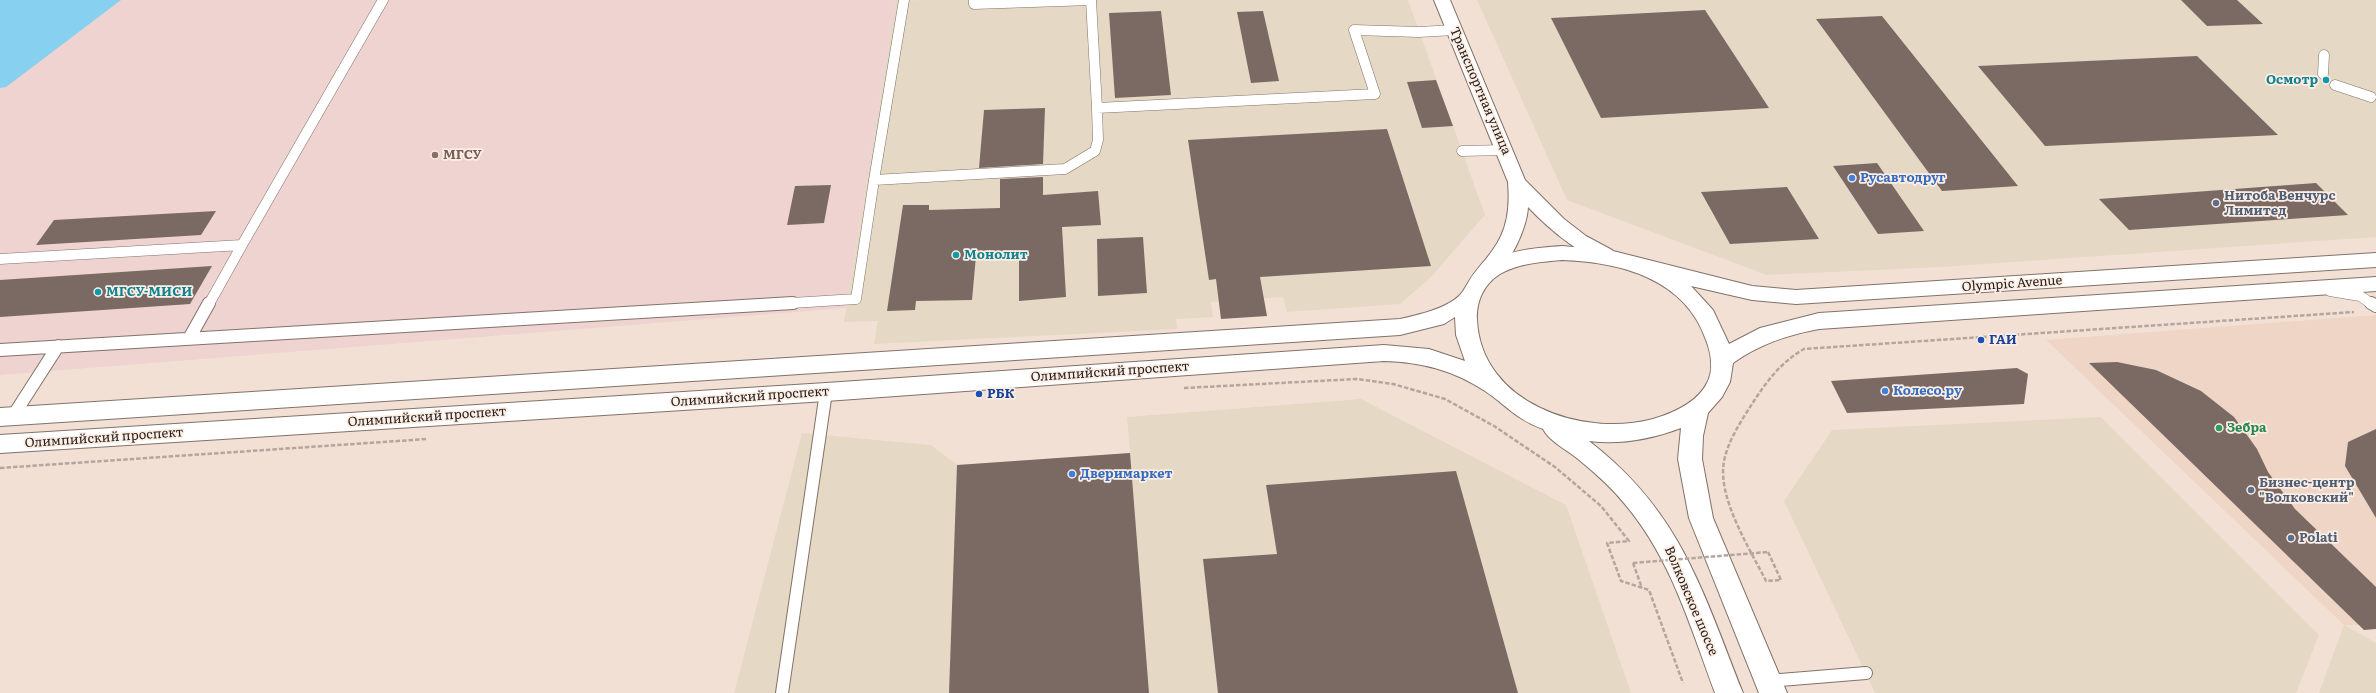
<!DOCTYPE html>
<meta charset="utf-8">
<style>
body{margin:0}
canvas{display:block;background:#f2e0d5}
</style>
<canvas width="2376" height="693"></canvas>
<script>
const context = document.querySelector('canvas').getContext('2d');
context.lineJoin = 'round';
function paint(path, color) { context.fillStyle = color; context.fill(path, 'evenodd'); }
function strokePath(path, color, width, dash) { context.strokeStyle = color; context.lineWidth = width; context.lineCap = dash ? 'butt' : 'round'; context.setLineDash(dash || []); context.stroke(path); }
function drawText(font, color, halo, rows, align = 'center') {
  context.font = font + ' Literata,serif'; context.lineWidth = 3.5; context.setLineDash([]); context.textBaseline = 'middle'; context.strokeStyle = halo; context.fillStyle = color; for (const [text, x, y, turn = 0] of rows) {
    context.save(); context.translate(x, y); context.rotate((+turn || 0) * Math.PI / 180); context.textAlign = isNaN(turn) ? turn : align; if (halo) context.strokeText(text, 0, 0); context.fillText(text, 0, 0); context.restore();
  }
}
paint(new Path2D(`
 M2376 315V625H2344L2046 340Z`), '#eed5c5');
paint(new Path2D(`
 M923 0H1408L1485 215 1431 277 1400 304 1287 312 1283 297 1211 302 1213 317 1176 319 1177 329 874 344 878 321 844 322 896 1Z
 M1477 0H2376V237L1941 267 1767 275 1567 200Z
 M1361 399 1566 505 1631 693H734L802 433 931 445 957 465 1130 453 1127 417Z
 M2101 417 2319 635 2296 693H1875L1784 501 1832 430Z
 M2344 625 2376 643V693H2319Z`), '#e5d9c5');
paint(new Path2D(`
 M0 0H923L896 1 846 308 0 375Z`), '#eed3d1');
paint(new Path2D(`
 M0 0H121L6 87 0 88Z`), '#87d0ef');
paint(new Path2D(`
 M2181 0H2237L2263 24 2207 26Z
 M1705 10 1769 108 1601 118 1551 18Z
 M1161 11 1171 95 1115 98 1109 13Z
 M1263 11 1279 81 1251 83 1237 12Z
 M1882 16 2018 186 1942 191 1816 19Z
 M2197 56 2278 135 2045 146 1978 66Z
 M1436 80 1453 126 1422 128 1407 82Z
 M1045 108 1043 164 979 168 984 110Z
 M1387 129 1431 266 1260 277 1267 316 1221 319 1216 279 1209 280 1188 140Z
 M1877 163 1924 231 1878 234 1833 166Z
 M1043 177V195L1098 191 1101 225 1062 227 1066 297 1019 301V253L976 256 972 300 916 301 915 310 887 311 903 205H929V210L1000 208V179Z
 M2316 183 2348 215 2129 230 2099 199Z
 M831 185 824 223 787 225 795 186Z
 M1787 187 1819 239 1730 244 1701 192Z
 M216 211 201 235 36 245 54 220Z
 M1143 237 1147 293 1098 296 1097 239Z
 M212 266 190 304 0 317V280Z
 M2117 362 2156 370 2201 391 2234 417 2257 449 2268 472 2295 509 2376 587V629L2364 630 2089 363Z
 M2017 368 2028 374 2024 404 1847 413 1831 381Z
 M2376 429V518L2345 466 2348 442Z
 M1130 453 1149 693H949L957 465Z
 M1456 471 1518 693H1218L1203 559 1277 554 1266 485Z`), '#7b6963');
const serviceFar1 = new Path2D(`
 M974 0V4L1091 0 1097 108
 M2323 74 2324 55
 M2335 85 2371 97
 M1462 151 1504 150
 M874 180 904 0
 M242 245 383 0
 M0 259 242 245 209 304
 M2330 291 2360 296 2372 304
 M776 304 856 299 874 180 1065 169 1095 151 1098 140 1097 108 1375 94 1354 30 1419 32 1454 30`);
const service = new Path2D(`
 M2371 303 2376 306
 M190 337 209 303
 M0 350 793 303
 M13 416 58 346
 M1768 681 1866 673
 M782 693 826 392`);
const minor = new Path2D(`
 M1434 0H1450L1525 180 1564 219 1586 236 1612 250 1615 255 1612 260C1589 266 1543 223 1528 207 1527 229 1509 266 1491 280 1486 284 1481 282 1476 281L1473 276C1478 267 1486 260 1492 251 1508 230 1510 207 1508 182Z`);
const secondary = new Path2D(`
 M1562 246 1609 250 1752 286 1796 290 2376 253V267L1796 304 1752 300 1691 286 1713 310 1729 344 1760 328 1819 313 2376 277V291L1819 329C1787 335 1760 344 1733 363L1730 382 1722 397 1708 413 1703 436 1702 459 1713 518 1787 693H1759L1689 518 1678 459 1681 428C1652 439 1620 445 1589 441 1681 512 1702 590 1743 693H1715C1690 626 1671 558 1624 503 1610 486 1594 472 1578 459 1567 450 1550 442 1543 429 1517 420 1506 405 1485 391 1453 370 1421 362 1384 361L826 401 0 453V435L826 383 1384 345 1429 349 1465 361 1456 335 1455 317 1444 324 1400 335 0 426V408L1400 319C1418 315 1446 309 1460 295 1468 286 1470 274 1482 266 1505 250 1535 248 1562 246ZM1562 260C1619 262 1685 278 1706 340 1711 353 1714 370 1707 383 1697 403 1673 413 1653 419 1582 438 1481 403 1477 320 1476 301 1484 284 1500 274 1519 263 1541 262 1562 260Z`);
strokePath(serviceFar1, '#827268', 11);
strokePath(service, '#827268', 14);
strokePath(minor, '#827268', 2);
strokePath(secondary, '#827268', 2);
strokePath(new Path2D(`
 M1184 388 1357 379 1393 384 1445 399 1494 426 1555 467 1601 506 1629 541 1607 543 1621 581 1649 590 1683 683
 M0 468 427 439
 M1768 552 1781 580 1766 581C1750 549 1717 498 1724 461 1728 441 1741 421 1752 404 1766 382 1781 362 1804 349L2354 312
 M1633 563 1642 588`), '#b5a69d', 2.5, [4.5, 2]);
strokePath(serviceFar1, '#fff', 10);
strokePath(service, '#fff', 12);
paint(minor, '#fff');
paint(secondary, '#fff');
strokePath(new Path2D(`
 M1633 563 1768 552`), '#b5a69d', 2.5, [4.5, 2]);
for (const [x, y, r, color] of [
 [2326,80,4,"#0f9aa8"],
 [435,155,4,"#8d6e63"],
 [1852,178,4,"#3f7fe0"],
 [2216,203,4,"#5c6f8a"],
 [956,255,4,"#0f9aa8"],
 [98,292,4,"#0f9aa8"],
 [1981,340,4,"#1a4fb4"],
 [1885,391,4,"#3f7fe0"],
 [979,394,4,"#1a4fb4"],
 [2219,428,4,"#2e9e5b"],
 [1072,474,4,"#3f7fe0"],
 [2251,490,4,"#5c6f8a"],
 [2291,538,4,"#5c6f8a"]
]) { const dot = new Path2D(); dot.arc(x, y, r, 0, 2 * Math.PI); context.fillStyle = color; context.fill(dot); strokePath(dot, '#fdeee5', 1.5); }
drawText('bold 13px', '#0d838f', '#fdeee5', [
 ["Осмотр",2318,80,"right"],
 ["Монолит",964,255],
 ["МГСУ-МИСИ",106,292]
], 'left');
drawText('13px', '#27211d', '#fdeee5', [
 ["Транспортная улица",1480,91,67],
 ["Olympic Avenue",2012,284,-4],
 ["Олимпийский проспект",1110,372,-4],
 ["Олимпийский проспект",750,397,-4],
 ["Олимпийский проспект",427,417,-4],
 ["Олимпийский проспект",104,438,-4],
 ["Волковское шоссе",1691,601,67]
]);
drawText('bold 13px', '#785e54', '#fdeee5', [
 ["МГСУ",443,155]
], 'left');
drawText('bold 13px', '#366cbe', '#fdeee5', [
 ["Русавтодруг",1860,178],
 ["Колесо.ру",1893,391],
 ["Дверимаркет",1080,474]
], 'left');
drawText('bold 13px', '#4e5e75', '#fdeee5', [
 ["Нитоба Венчурс",2224,196],
 ["Лимитед",2224,211],
 ["Бизнес-центр",2259,483],
 ["\"Волковский\"",2259,498],
 ["Polati",2299,538]
], 'left');
drawText('bold 13px', '#164399', '#fdeee5', [
 ["ГАИ",1989,340],
 ["РБК",987,394]
], 'left');
drawText('bold 13px', '#27864d', '#fdeee5', [
 ["Зебра",2227,428]
], 'left');
</script>
